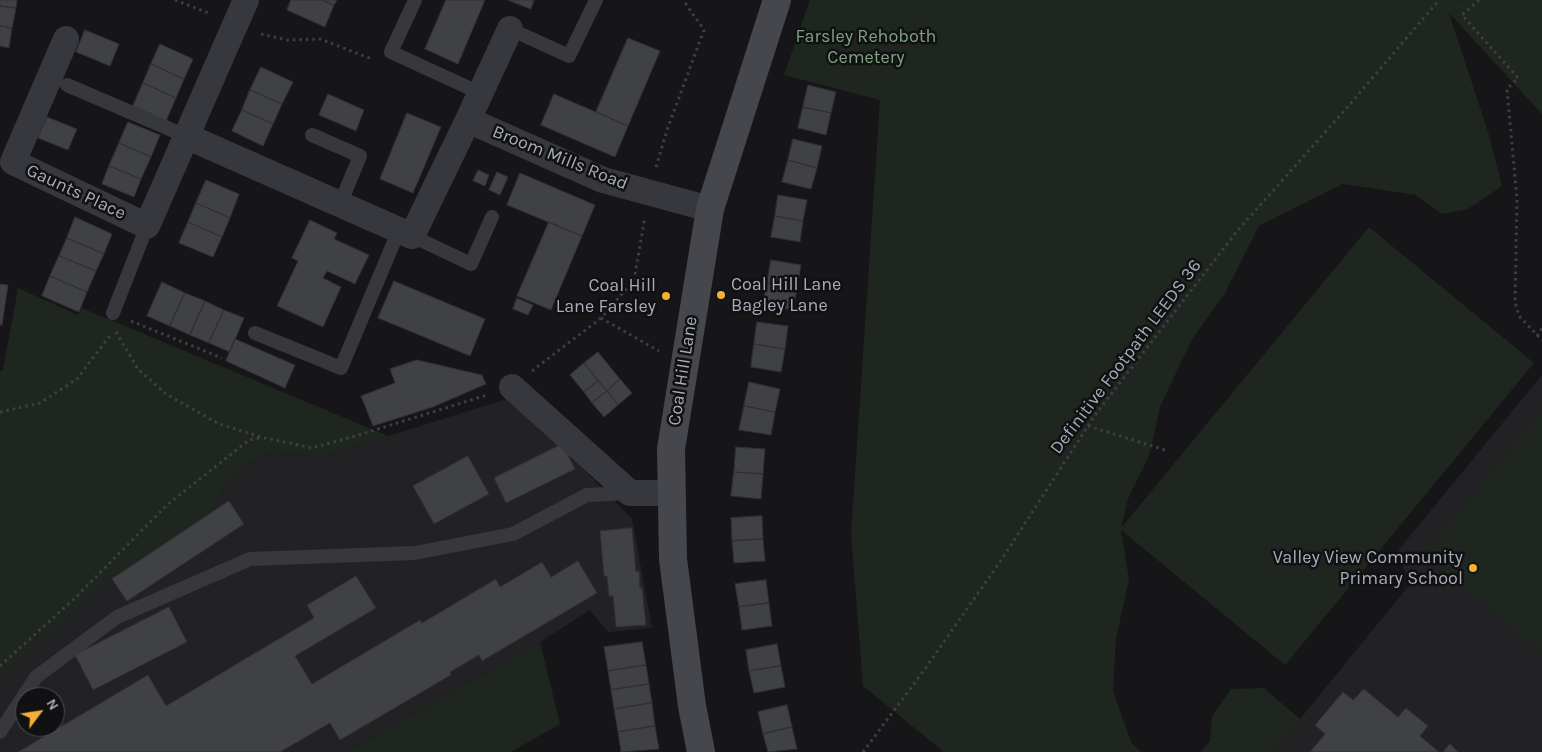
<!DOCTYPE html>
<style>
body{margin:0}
#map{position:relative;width:1542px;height:752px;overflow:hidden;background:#161618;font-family:Karla,sans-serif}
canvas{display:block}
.north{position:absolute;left:15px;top:687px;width:50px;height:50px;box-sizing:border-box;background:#111113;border:1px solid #4d4f55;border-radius:50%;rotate:59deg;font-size:14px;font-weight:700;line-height:20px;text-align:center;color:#a8adb8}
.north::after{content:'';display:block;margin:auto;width:18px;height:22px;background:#f2b134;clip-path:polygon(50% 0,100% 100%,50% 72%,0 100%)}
</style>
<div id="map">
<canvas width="1542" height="752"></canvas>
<div class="north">N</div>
</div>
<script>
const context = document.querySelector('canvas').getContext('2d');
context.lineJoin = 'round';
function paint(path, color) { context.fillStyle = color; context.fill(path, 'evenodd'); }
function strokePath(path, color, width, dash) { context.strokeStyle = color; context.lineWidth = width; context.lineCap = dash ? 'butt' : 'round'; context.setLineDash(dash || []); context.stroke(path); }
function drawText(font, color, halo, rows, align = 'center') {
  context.font = font + ' Karla,sans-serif'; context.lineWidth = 5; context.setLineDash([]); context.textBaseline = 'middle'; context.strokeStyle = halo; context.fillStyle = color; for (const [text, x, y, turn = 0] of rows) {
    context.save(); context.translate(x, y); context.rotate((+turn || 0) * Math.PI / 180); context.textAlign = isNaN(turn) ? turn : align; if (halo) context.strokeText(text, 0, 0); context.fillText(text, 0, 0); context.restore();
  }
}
paint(new Path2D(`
 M1542 375V752H1273L1411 583 1396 553Z
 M507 399 557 442 632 519 652 628 608 632 590 610 540 642 346 752H0V677L112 579 208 516 234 472 270 452 321 457ZM25 697H55V727H25Z`), '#222225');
paint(new Path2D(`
 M810 0H1459L1458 2 1461 0H1542V114L1449 13 1489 135 1502 186 1468 209 1442 214 1416 195 1343 184 1259 226 1224 295 1192 339 1160 407 1149 456 1128 499 1121 528 1369 227 1534 363 1285 665 1121 530 1129 579 1116 639 1113 691 1131 742 1141 752H944L863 686 851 534 880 100 784 75Z
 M18 288 78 315 82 308 388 436 321 457 270 452 234 472 208 516 112 579 0 677V371L3 370Z
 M1542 411V653L1424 554Z
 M540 642 560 724 511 752H346Z
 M1264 688 1300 719 1273 752H1200L1210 741 1212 716 1231 689Z`), '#1e261f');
const building = new Path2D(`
 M0 0H17L16 8 0 6Z
 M291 0H322L334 5 325 27 287 10Z
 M322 0H337L334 5Z
 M446 0H485L458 64 425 49Z
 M508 0H534L531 9Z
 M0 6 16 8 12 28 0 26Z
 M0 26 12 28 9 48 0 46Z
 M85 30 119 44 110 66 76 52Z
 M628 38 660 51 628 126 596 112Z
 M160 44 193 59 184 79 151 64Z
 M151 64 184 79 176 98 143 83Z
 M261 67 293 82 282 104 250 90Z
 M143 83 176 98 166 121 133 106Z
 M808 85 836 92 831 113 803 107Z
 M250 90 282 104 273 124 242 110Z
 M328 94 364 110 356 131 319 115Z
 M554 94 628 126 615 157 541 125Z
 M803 107 831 113 826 135 798 128Z
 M242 110 273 124 263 146 232 131Z
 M407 113 441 127 413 193 380 179Z
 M47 117 77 129 68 150 38 138Z
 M128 122 160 135 151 157 119 143Z
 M793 139 822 146 817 168 788 160Z
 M119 143 151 157 141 179 109 166Z
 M788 160 817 168 811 189 782 182Z
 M109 166 141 179 134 197 102 184Z
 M478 170 489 175 485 186 473 181Z
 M497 172 508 177 500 195 489 190Z
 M520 173 595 205 582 236 507 205Z
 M206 180 239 194 230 218 196 203Z
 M778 195 807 200 803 221 775 216Z
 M196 203 230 218 222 237 188 222Z
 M775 216 803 221 800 242 771 237Z
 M75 217 112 234 104 254 67 238Z
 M310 220 337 233 334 239 369 255 355 284 327 271 323 278 341 287 323 327 277 306 298 261 292 258Z
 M188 222 222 237 213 257 179 243Z
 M549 222 582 236 551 310 517 296Z
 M67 238 104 254 96 271 59 256Z
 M59 256 96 271 87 292 50 276Z
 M771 260 801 265 797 288 767 283Z
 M50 276 87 292 79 312 42 296Z
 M394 281 485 319 470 356 378 318Z
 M162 282 185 293 170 326 147 316Z
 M767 283 797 288 793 310 763 305Z
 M0 284 8 285 2 325H0Z
 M185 293 205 301 190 335 170 326Z
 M517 298 533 305 528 315 513 309Z
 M205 301 224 310 209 343 190 335Z
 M224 310 244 318 230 352 209 343Z
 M757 322 788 326 785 349 754 344Z
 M235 339 295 365 285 388 226 361Z
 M754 344 785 349 781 372 751 367Z
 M598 352 620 379 607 391 584 363Z
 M417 360 482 375 486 384 433 407 373 426 361 396 395 383 390 369Z
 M584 363 598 381 584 392 570 375Z
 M620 379 632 393 618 405 607 391Z
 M598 381 607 391 592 403 584 392Z
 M749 382 780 389 775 412 744 406Z
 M607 391 618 405 604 417 592 403Z
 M744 406 775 412 771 435 739 430Z
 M562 444 575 469 506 503 494 478Z
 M736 447 765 449 763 474 734 472Z
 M468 456 489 494 434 524 413 486Z
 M734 472 763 474 761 499 731 496Z
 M229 501 244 524 127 601 112 579Z
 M762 516 763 539 732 541 731 518Z
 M632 528 636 572 639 571 640 588 642 587 646 625 616 627 613 596H609L607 576H604L600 531Z
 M763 539 765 561 734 563 732 541Z
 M578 561 597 593 482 661 479 655 450 672 451 675 340 740 330 723 280 752H18L148 675 166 706 314 618 307 605 356 576 376 608 295 656 312 684 420 620 422 623 496 579 500 587 542 562 551 577Z
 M766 580 769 603 739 607 735 584Z
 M769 603 772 626 742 630 739 607Z
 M169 607 187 642 93 690 75 655Z
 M642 642 646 665 608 671 604 647Z
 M777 644 781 666 749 671 746 650Z
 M646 665 649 684 611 690 608 671Z
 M781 666 785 687 754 693 749 671Z
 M649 684 652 703 614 709 611 690Z
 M1364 689 1398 717 1406 708 1428 726 1420 736 1439 752H1310L1325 734 1315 725 1343 692 1353 700Z
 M652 703 655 726 618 732 614 709Z
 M787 705 792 727 763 734 758 712Z
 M655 726 659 749 621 752 618 732Z
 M792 727 797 749 768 752 763 734Z
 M1450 744 1458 752H1443Z`);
paint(building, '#404145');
strokePath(building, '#303034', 1);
strokePath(new Path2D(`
 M175 0 211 14
 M1479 0 1462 15 1518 78 1507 89 1517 200 1515 302 1519 316 1542 340
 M261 34 287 40 320 39 372 59
 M656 167 667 130 704 30 683 0
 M601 318 659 351
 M131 321 222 358
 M116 332 138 369 166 394 219 424 261 437 312 448 359 435 487 395
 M1537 336 1542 328
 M532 371 601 318 634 280 645 217
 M0 412 40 403 77 379 111 334
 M1088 426 1165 450
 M0 666 74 599 167 505 249 440 259 438
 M863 752 922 673 1002 559 1095 415 1238 230 1345 110 1439 0`), '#3d3f44', 3, [2.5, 4]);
strokePath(new Path2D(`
 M415 0 391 52 480 93
 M510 29 569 56 596 0
 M67 85 186 136
 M312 135 360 156 340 204
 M412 236 471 264 492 217
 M113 313 147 226
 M255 333 341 368 399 230
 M0 732 36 677 117 617 250 559 415 553 513 534 587 495 629 493`), '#37383d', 14);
strokePath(new Path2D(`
 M66 39 13 162 147 226 246 0
 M468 120 510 29
 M186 136 412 236 468 120 603 180 710 209
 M512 387 630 493H672`), '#37383d', 26);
strokePath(new Path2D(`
 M701 752 692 706 673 559 671 449 710 209 777 0`), '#45474d', 28);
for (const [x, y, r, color] of [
 [721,295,5,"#f2b134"],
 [666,296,5,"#f2b134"],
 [1473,568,5,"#f2b134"]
]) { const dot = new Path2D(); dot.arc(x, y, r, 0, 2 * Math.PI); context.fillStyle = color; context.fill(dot); strokePath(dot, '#111113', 2); }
drawText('18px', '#7fa381', '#111113', [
 ["Farsley Rehoboth",866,37],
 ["Cemetery",866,58]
]);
drawText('18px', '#a8adb8', '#111113', [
 ["Broom Mills Road",560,158,22],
 ["Gaunts Place",76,192,25],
 ["Definitive Footpath LEEDS 36",1126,357,-53],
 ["Coal Hill Lane",683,371,-81]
]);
drawText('18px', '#a8adb8', '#111113', [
 ["Coal Hill Lane",731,285,"left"],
 ["Bagley Lane",731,306,"left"],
 ["Coal Hill",656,286],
 ["Lane Farsley",656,307],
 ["Valley View Community",1463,558],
 ["Primary School",1463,579]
], 'right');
</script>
